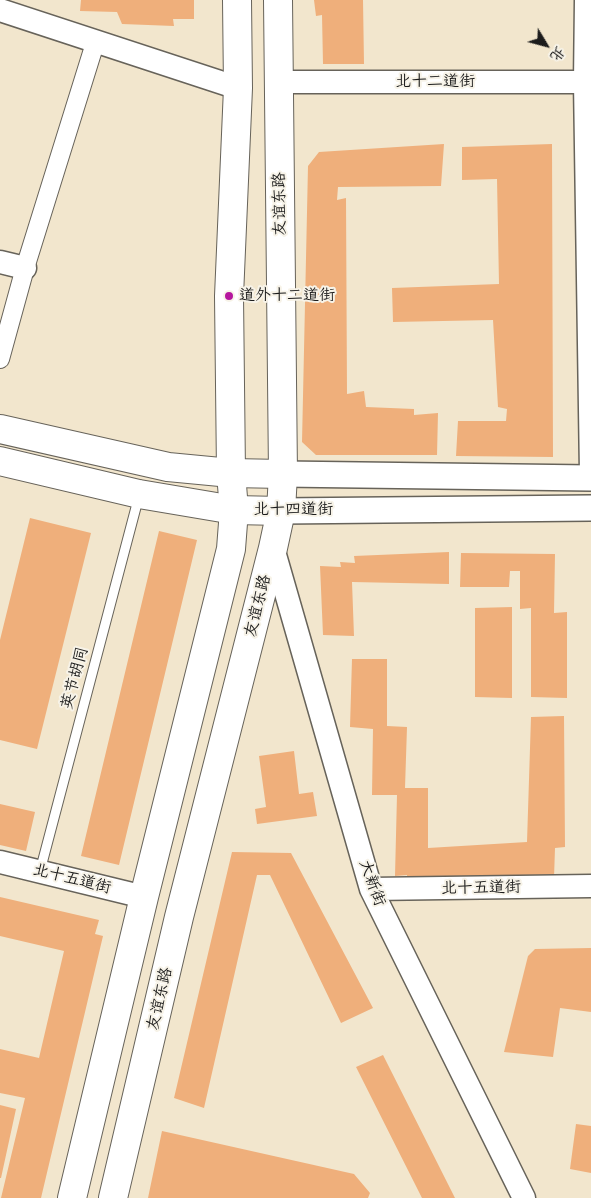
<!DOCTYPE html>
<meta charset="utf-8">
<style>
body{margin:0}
#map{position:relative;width:591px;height:1198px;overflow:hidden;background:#f2e6cd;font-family:"Patrick Hand","LXGW WenKai TC",sans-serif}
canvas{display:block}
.north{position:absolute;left:521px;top:20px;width:50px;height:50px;-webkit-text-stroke:4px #f7f3e8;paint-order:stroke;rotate:127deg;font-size:14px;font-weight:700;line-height:20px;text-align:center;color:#1c1c1c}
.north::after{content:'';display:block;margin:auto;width:18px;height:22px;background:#1c1c1c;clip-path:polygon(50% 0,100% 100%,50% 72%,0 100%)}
</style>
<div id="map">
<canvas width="591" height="1198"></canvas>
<div class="north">北</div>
</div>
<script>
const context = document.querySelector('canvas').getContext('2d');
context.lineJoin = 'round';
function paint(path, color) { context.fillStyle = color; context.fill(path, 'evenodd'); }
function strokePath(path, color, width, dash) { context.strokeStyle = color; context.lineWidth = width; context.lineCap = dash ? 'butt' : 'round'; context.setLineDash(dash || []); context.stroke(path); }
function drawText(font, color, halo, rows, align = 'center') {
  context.font = font + ' "Patrick Hand","LXGW WenKai TC",sans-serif'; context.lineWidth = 4; context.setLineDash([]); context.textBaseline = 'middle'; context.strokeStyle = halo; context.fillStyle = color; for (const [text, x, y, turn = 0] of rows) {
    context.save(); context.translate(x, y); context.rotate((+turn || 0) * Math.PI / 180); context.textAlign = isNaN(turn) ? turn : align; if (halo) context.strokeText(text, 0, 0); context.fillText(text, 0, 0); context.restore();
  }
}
paint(new Path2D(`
 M81 0H194V19H173L174 26 122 24 117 12 80 11Z
 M314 0H363L364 64H323L322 15 316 16Z
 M444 144 441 186 338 187 337 200 346 198 347 394 364 391 366 407 414 409V415L438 413 437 455H316L302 442 308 166 319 152Z
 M552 144 553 457 456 456 458 421H506L507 409 498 407 493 320 393 322 392 288 499 284 497 179 462 180V147Z
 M30 518 91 533 37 749 0 740V640Z
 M159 531 197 540 119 865 81 856Z
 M449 552V584L352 582 354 636 323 635 320 566 341 567 340 562 355 563 354 556Z
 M461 553 555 554 554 613 567 612V698L531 697V608L520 609V571H510L509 587H460Z
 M512 607V698L475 697V608Z
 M352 659H387V726L407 727 405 788H428V848L527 842 531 717 564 716 565 847 555 848 554 878 407 885V875L395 876 397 795H372L373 729 350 727Z
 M294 751 299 794 313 792 317 816 257 824 255 809 266 807 259 756Z
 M0 804 35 812 26 851 0 845Z
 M232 852 291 853 373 1008 341 1023 270 875H257L204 1108 174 1098Z
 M0 897 99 920 95 934 103 936 41 1198H1L25 1098 0 1093V1049L39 1058 64 951 0 936Z
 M591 948V1012L560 1008 553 1057 504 1052 528 956 535 949Z
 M383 1055 455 1198H422L356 1067Z
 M0 1105 16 1109 1 1178H0Z
 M576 1124 591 1126V1173L570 1169Z
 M162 1131 354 1174 370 1193 368 1198H148Z`), '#efaf7b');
const service = new Path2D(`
 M40 871 139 496`);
const minor = new Path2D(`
 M0 359 25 268 96 40`);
const tertiary = new Path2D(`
 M586 0 585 82 591 474
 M0 10 238 88
 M279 82H591
 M0 262 25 268
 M273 548 371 889 524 1198
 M0 862 144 897
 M371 889 591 886`);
const secondary = new Path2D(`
 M283 474 591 478
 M281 511 591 508`);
const primary = new Path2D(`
 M0 429 168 467 231 473 283 474
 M0 461 139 494 234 510 281 511`);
const trunk = new Path2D(`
 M72 1198 144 897 231 549 234 510 231 473 229 296 238 88 237 0
 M113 1198 179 917 273 548 281 511 283 474 278 0`);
strokePath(service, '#67635a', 11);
strokePath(minor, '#67635a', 20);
strokePath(tertiary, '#67635a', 25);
strokePath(secondary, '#67635a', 28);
strokePath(primary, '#67635a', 30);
strokePath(trunk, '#67635a', 30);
strokePath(service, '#fff', 9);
strokePath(minor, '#fff', 18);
strokePath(tertiary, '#fff', 22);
strokePath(secondary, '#fff', 25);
strokePath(primary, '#fff', 28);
strokePath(trunk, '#fff', 28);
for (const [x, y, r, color] of [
 [229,296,5,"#b5179e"]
]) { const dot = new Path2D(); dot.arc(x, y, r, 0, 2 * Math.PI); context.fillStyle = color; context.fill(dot); strokePath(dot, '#f7f3e8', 2); }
drawText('16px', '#1c1c1c', '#f7f3e8', [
 ["北十二道街",435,82],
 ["友谊东路",280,204,-91],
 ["北十四道街",293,510],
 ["友谊东路",258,606,-76],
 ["英节胡同",75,678,-75],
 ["北十五道街",72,879,14],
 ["大新街",372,883,70],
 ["北十五道街",481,888,-1],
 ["友谊东路",160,999,-77]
]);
drawText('16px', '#1c1c1c', '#f7f3e8', [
 ["道外十二道街",239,296]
], 'left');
</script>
